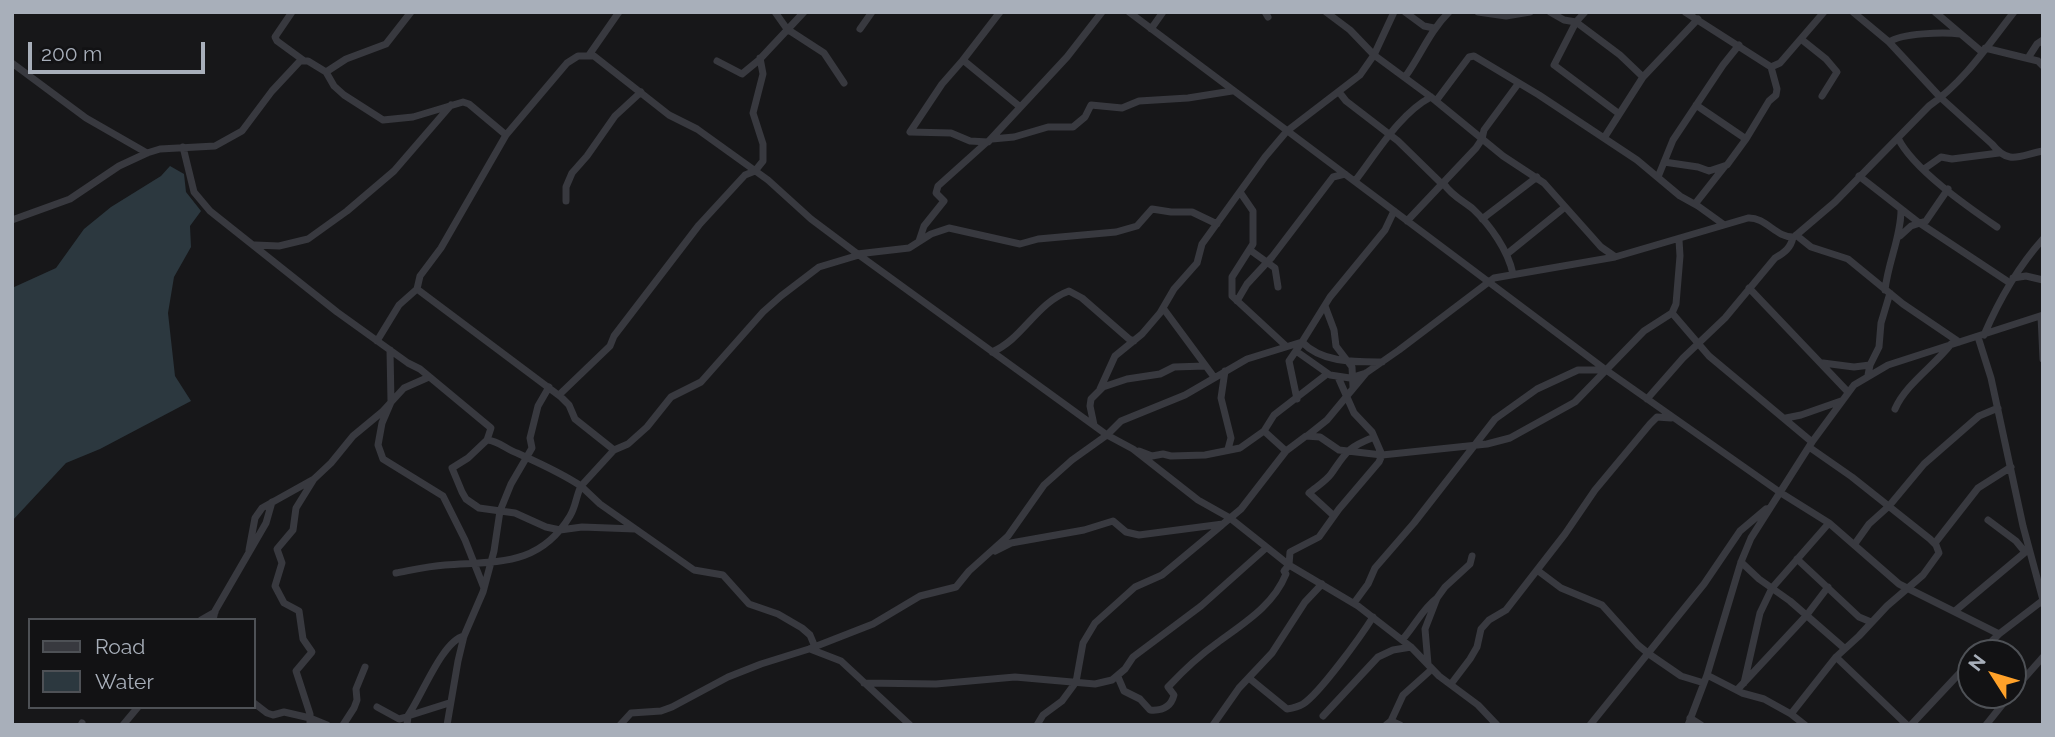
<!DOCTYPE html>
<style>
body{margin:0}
#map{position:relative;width:2055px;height:737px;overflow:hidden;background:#171719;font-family:Raleway,sans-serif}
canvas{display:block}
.frame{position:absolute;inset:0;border:14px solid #a8afba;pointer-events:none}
.legend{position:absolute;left:28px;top:618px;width:228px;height:91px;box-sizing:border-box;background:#121214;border:2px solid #4e5156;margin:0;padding:9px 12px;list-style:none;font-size:21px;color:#a8afba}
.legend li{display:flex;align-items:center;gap:14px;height:35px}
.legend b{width:35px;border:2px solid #4e5156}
.north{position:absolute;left:1957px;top:639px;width:70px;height:70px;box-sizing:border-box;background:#121214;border:2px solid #4e5156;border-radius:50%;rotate:307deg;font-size:19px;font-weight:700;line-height:28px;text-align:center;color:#a8afba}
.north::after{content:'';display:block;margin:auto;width:24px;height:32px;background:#ffa129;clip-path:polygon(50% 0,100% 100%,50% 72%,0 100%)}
.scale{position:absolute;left:28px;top:42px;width:177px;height:32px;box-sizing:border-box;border:4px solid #a8afba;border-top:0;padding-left:9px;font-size:21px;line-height:24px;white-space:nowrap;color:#a8afba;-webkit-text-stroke:5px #121214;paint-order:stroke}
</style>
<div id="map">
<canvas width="2055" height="737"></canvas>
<div class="frame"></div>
<ul class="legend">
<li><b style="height:9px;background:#38393f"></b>Road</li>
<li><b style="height:19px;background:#2c383f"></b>Water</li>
</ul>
<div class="north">N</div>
<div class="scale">200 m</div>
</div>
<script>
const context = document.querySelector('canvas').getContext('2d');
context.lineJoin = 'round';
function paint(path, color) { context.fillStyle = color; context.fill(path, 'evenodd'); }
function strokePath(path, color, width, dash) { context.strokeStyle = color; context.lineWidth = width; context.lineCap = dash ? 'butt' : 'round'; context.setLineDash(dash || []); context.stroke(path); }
paint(new Path2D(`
 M170 166 184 174 186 192 201 211 190 226 191 247 174 277 168 313 175 376 191 401 100 449 66 463 12 521V288L56 268 84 229 111 207 161 176Z`), '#2c383f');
strokePath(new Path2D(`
 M292 12 275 37 277 41 303 60
 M775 12 787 29 824 53 844 83
 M1000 12 963 60 1019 106
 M1129 12 1606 370 1781 493 1829 523 1899 584 1999 634 2042 601 2043 604
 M1265 12 1268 17
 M1326 12 1350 30 1374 55 1431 97 1503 156 1544 183 1601 247 1614 256
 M1405 12 1424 26 1434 28
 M1478 12 1506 16 1530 12
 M1550 12 1564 20 1576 22 1585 12
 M1685 12 1771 67 1780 63 1824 12
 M1853 12 1889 42 1941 98 1992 144C2009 166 2020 155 2043 151
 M1935 12 1982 52
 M860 29 872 12
 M1151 29 1163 12
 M1801 39 1826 59 1837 72 1822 96
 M1889 42C1902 33 1944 32 1960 34
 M1985 48 2038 61 2043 66
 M589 55 619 12
 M2028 58 2037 44 2043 40
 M963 60 942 84 910 132 951 133 970 141 988 142 1067 57 1102 12
 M717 61 742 74 759 60 804 12
 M12 63 86 118 147 153
 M326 72 334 86 344 95 383 120 413 117 463 102 469 104 506 135 567 63 578 56H594L669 115 697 129 768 180 811 219 859 255 1107 435 1133 449 1198 500 1230 518 1289 565 1358 606 1411 647 1439 676 1478 705 1497 725
 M1405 77C1421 55 1429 32 1449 12
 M1339 92 1346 101 1398 141 1443 185
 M1436 101 1469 57 1474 56 1539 95 1637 160 1680 196 1698 206 1723 224
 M1618 113 1554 65 1576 22 1620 55 1643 77
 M1604 138 1643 77 1698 19
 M1898 138C1913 169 1968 207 1997 227
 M992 139 1014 137 1048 127H1073L1085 117 1091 105 1122 108 1139 101 1188 98 1232 91
 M1746 139 1769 101 1776 95 1777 89 1771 67
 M183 147 194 192 210 211 337 312 408 363 420 369 491 428 487 440
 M1664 162 1698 167 1709 171 1727 165 1746 139 1696 105
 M1924 169 1941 157 1952 159 1999 153
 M1859 176 1918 222 2010 283
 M1658 177 1673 140 1723 65 1739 45
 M1355 181C1376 154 1400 113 1431 97
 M1444 184C1451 195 1463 201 1473 209 1490 225 1508 250 1513 274
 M1240 192 1253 211V244L1232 277V296L1286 346
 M566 201V187L572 173 587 156 615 116 641 92
 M1695 204 1725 166
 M1482 219 1537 177
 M12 220 70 199 119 166 147 153 160 149 215 146 242 131 272 91 300 61H308L326 72 346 59 386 44 411 12
 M1407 221 1476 148 1482 139 1484 130 1518 84
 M1796 235 1811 247 1848 259 1903 304 1959 342
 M1900 236 1911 226 1926 221 1948 189
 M919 241 924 226 944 201 936 193 938 186 987 142
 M255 245 279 246 308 239 347 211 394 171 451 105
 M1250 250 1275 268 1278 287
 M857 254 909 248 931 234 949 228 1020 244 1038 239 1116 232 1137 226 1152 209 1171 212H1192L1217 224
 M1507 254 1565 207
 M2013 278 2026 276 2043 280
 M1749 288 1848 392
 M417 289 561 397 569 405 575 419 614 450
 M1885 290C1888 262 1901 237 1901 210
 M1237 301 1247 284 1272 257 1333 177 1345 174
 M1325 306 1334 330 1336 346 1352 367 1353 387
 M1163 308 1214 377
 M1672 313 1709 356 1812 442
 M2041 316 2043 359
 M1984 335C1999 300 2017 268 2043 239
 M1978 337 1991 378 2023 526 2043 600
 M377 341 399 305 417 289 420 276 441 248 506 135
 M390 350 391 402 382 423 378 445 383 459 443 496 465 540 484 588
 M1296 351 1330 375 1350 378 1366 373 1399 350 1494 278 1615 257 1748 218C1766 217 1776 238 1794 237L1835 202 1929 106C1964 82 1988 45 2014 12
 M992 352C1023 339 1036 303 1069 291L1082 298 1129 339 1134 341
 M1823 363 1854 367 1870 365
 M1225 371 1221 398 1231 438 1228 449
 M1868 375 1870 365 1879 347 1881 323 1890 293
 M1100 389 1115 356 1142 334 1160 313 1174 289 1197 263 1202 244 1265 157 1287 131 1360 75 1374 55 1394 12
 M559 395 610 346 614 336 699 225 745 175 755 171 763 161V144L753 113 763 74 760 58
 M1297 399 1289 361 1302 342C1322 363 1355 362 1382 362
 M1647 399 1683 358 1725 318 1775 258C1784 253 1791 248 1793 237
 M1895 409C1906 384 1934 366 1951 344
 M1786 418 1801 415 1841 401
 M1094 425 1090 406 1091 399 1103 387 1127 379 1160 374 1174 367 1205 366
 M1264 431 1286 451 1306 436 1320 437 1339 450 1382 455 1487 444 1510 438 1575 402 1644 331 1672 313 1676 304 1680 256 1679 240
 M1307 436 1327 420 1366 373
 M1809 447 1852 477 1930 539 1936 545 1939 553 1923 575 1887 606 1859 636 1836 657 1907 725
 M1139 451 1152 456 1163 454 1171 456 1205 455 1240 448 1264 431 1274 415 1327 374
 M1334 516 1309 493C1316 487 1326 481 1331 474 1347 451 1347 448 1374 437
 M1988 520 2016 541 2025 552
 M635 529 582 527 560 530 546 527 515 513 479 508 466 499 462 492 452 468 468 458 487 440C499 441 506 449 517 453 539 463 560 472 581 486L614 450 628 444 647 427 671 397 701 382 763 312 781 296 819 267 859 255
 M1935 543 1978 488 2011 467
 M1854 545 1869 524 1889 506 1924 464 1979 416 1998 408
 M249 550 255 518 262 508 314 479 331 463 353 436 382 412 404 388 429 377
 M995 551 1011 543 1084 530 1113 521 1126 532 1139 535 1223 524 1241 509 1286 451
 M1797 559 1859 617 1871 622
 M1741 562 1759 579 1790 601 1844 648
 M1537 570 1561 588 1602 605 1638 645 1649 654 1681 676 1704 683
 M396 573C412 570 429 566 445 565 497 561 539 567 570 516 576 506 576 496 581 486L600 504 694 570 723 575 749 604 778 614 802 628 810 635 815 647
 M1354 603 1368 584 1375 568 1414 523 1495 419 1537 389 1578 370H1605
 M1955 611 2029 549
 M201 620 215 612
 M213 620 215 611 266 523 272 502
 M1402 640C1414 627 1423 608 1437 598
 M810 649 841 661 910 725
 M1980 653 1999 634
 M1428 664 1425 629 1437 598 1445 587 1470 564 1472 556
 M1707 675 1742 693 1764 699 1791 714 1805 725
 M1118 677 1124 691 1140 699 1150 710C1162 711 1171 707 1174 695L1168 687C1183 671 1200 655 1217 643 1244 623 1273 606 1286 574L1284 571 1289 565 1290 552 1319 537 1339 509 1379 462 1382 455 1372 432 1354 413 1338 377
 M1249 678 1287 709C1293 708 1298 707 1303 704 1320 693 1361 636 1373 617
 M864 683 936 684 1015 677 1095 684 1112 680 1125 669 1133 657 1201 606 1266 548
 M1744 683 1760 613 1772 588 1829 523
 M1451 684 1470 659 1477 647 1481 629 1489 620 1506 610 1565 534 1595 490 1650 424 1657 417 1671 418
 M1737 690 1806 616 1828 587
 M2013 691 2043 657
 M254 703 267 713 273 715 284 712 310 718 327 725
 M377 707 399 719 407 717C421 698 442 641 464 636
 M1791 714 1836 657
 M1323 716 1378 657 1393 650 1411 647
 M1690 718 1701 725
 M1391 721 1403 695 1432 669
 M81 725 82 723
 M123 725 138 707
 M310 725V714L296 671 312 652 303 639 299 611 284 603 275 586 282 563 277 549 293 530 296 508 314 479
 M343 725 354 708 357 700 356 689 365 667
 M407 725 408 716 449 703
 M447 725 458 661 464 636 483 592 494 551 500 511 511 484 532 448 530 438 538 406 549 387
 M620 725 631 713 661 711 672 707 728 677 761 664 809 649 873 624 920 596 956 587 969 571 1008 536 1044 485 1072 460 1107 435 1121 421 1185 395 1247 359 1302 342 1330 297 1385 230 1394 211
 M1037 725 1043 715 1062 701 1076 682 1083 643 1095 623 1135 587 1162 575 1222 525
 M1213 725 1239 688 1272 653 1305 602 1322 584
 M1386 725 1391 721 1400 725
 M1590 725 1704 584 1740 531 1766 509
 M1688 725 1707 675 1741 562 1751 538 1812 442 1854 385 1888 365 2043 315
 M1911 725 1971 661
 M1986 725 2010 695`), '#38393f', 7);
</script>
